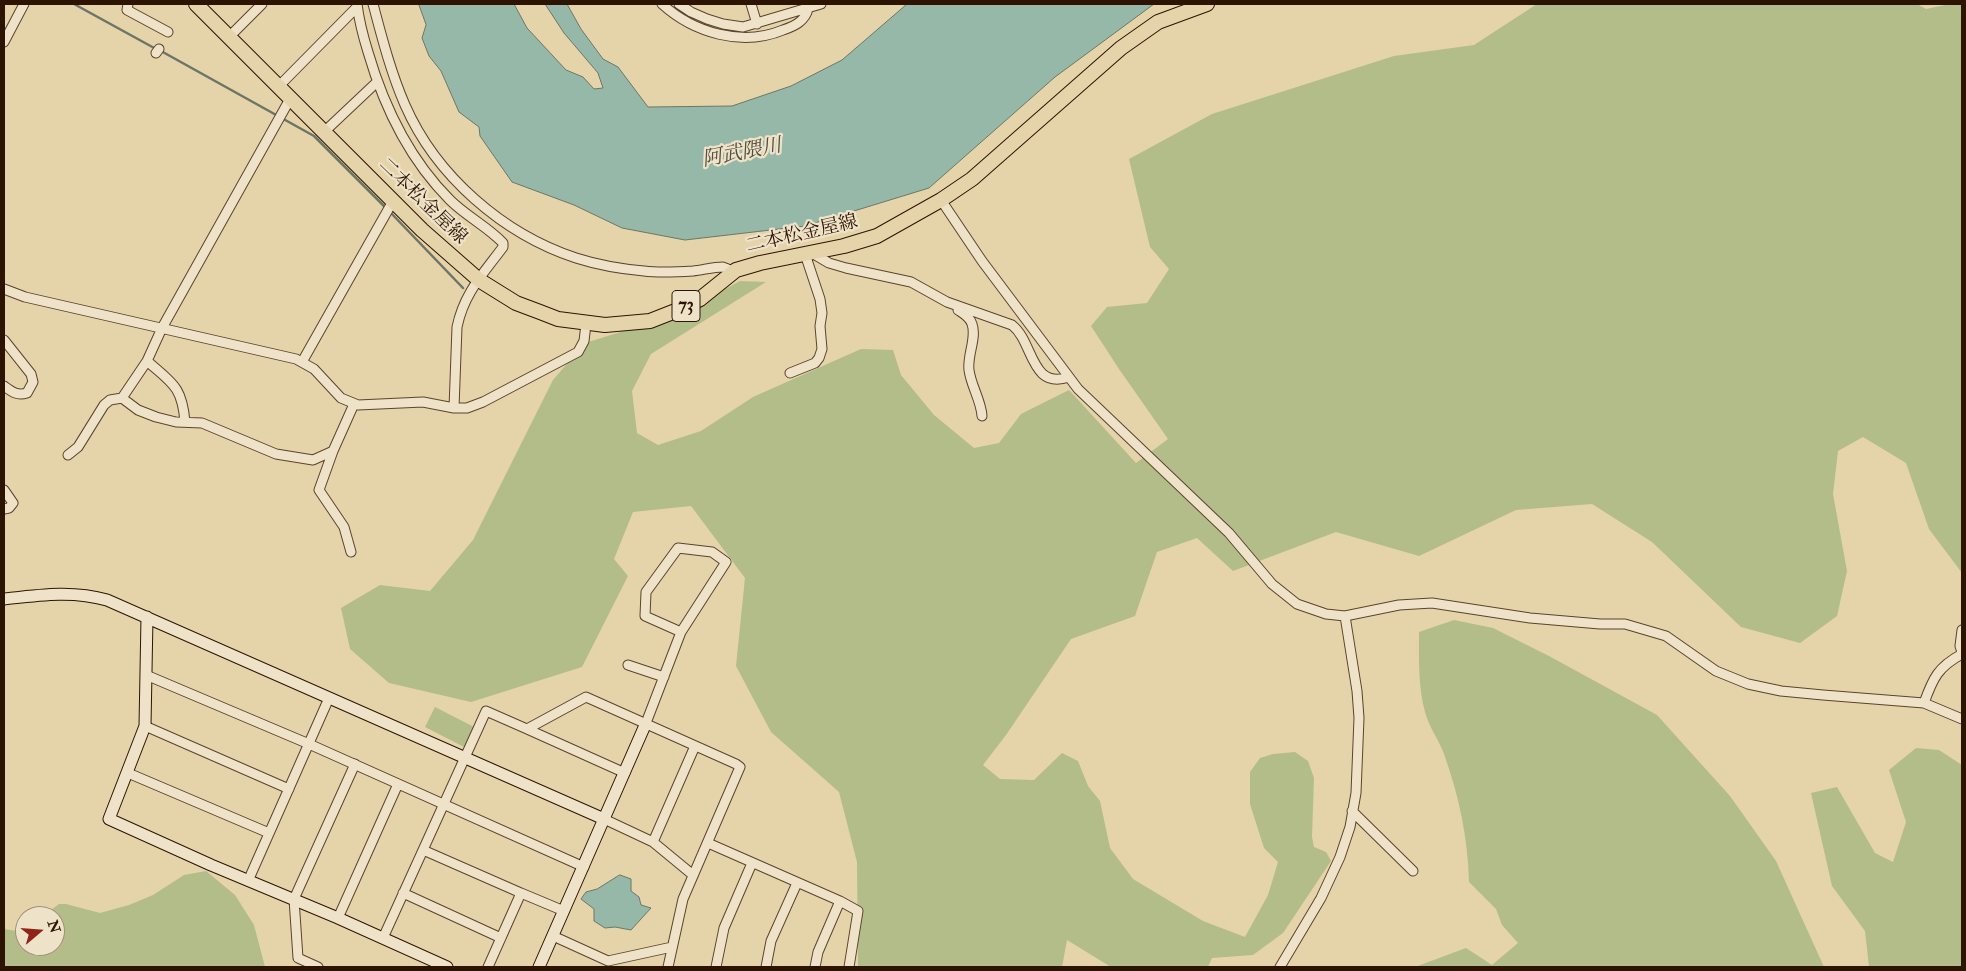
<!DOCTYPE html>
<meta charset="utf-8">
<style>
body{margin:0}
#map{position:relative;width:1966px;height:971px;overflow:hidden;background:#e5d3aa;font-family:"IM FELL Double Pica",serif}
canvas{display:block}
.frame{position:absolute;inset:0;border:5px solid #2d1402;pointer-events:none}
.north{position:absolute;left:15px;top:906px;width:50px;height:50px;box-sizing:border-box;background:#eee2c8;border:1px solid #a19079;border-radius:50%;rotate:72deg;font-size:14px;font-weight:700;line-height:20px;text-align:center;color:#2d1402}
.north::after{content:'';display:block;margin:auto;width:18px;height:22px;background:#8f2418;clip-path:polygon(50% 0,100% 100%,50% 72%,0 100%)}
</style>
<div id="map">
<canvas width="1966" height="971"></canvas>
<div class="frame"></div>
<div class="north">N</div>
</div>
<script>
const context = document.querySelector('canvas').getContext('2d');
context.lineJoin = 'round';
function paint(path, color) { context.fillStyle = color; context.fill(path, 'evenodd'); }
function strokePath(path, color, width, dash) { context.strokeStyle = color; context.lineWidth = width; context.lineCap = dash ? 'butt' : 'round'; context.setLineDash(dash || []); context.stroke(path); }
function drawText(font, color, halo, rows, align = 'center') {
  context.font = font + ' "IM FELL Double Pica","Noto Serif JP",serif'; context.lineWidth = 4.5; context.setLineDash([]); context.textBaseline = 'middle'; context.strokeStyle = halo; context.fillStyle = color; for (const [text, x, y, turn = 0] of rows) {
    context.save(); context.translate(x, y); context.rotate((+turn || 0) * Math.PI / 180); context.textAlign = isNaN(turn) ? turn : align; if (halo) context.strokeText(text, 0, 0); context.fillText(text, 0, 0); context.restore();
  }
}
paint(new Path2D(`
 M1537 4H1917L1926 9 1950 4H1962V573L1929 529 1906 463 1863 437 1838 451 1833 494 1847 571 1837 616 1800 643 1741 627 1652 542 1592 504 1516 510 1419 556 1336 532 1233 571 1197 538 1157 552 1135 616 1071 639 1006 735 983 765 1000 779 1034 780 1062 753 1078 761 1088 786 1100 801 1110 848 1133 879 1203 921 1245 937 1268 895 1278 862 1264 848 1250 804V772L1260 758 1273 754 1295 752 1308 761 1314 778 1312 837 1314 847 1326 852 1331 861 1283 933 1253 955 1212 958 1208 967H1111L1067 940 1062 967H858L857 862 839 792 771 732 736 666 745 578 691 506 633 512 614 559 628 576 582 667 471 702 389 683 350 649 341 608 380 585 430 591 473 540 553 380 585 343 679 314 740 281 766 282 651 354 632 391 637 433 658 445 701 431 753 397 861 349 893 350 901 375 934 415 974 448 999 443 1021 414 1069 390 1136 463 1168 439 1119 369 1091 326 1107 307 1147 303 1169 269 1150 247 1129 159 1212 114 1394 56 1474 45Z
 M1454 620 1493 628 1549 656 1657 715 1730 796 1776 861 1824 967H1397H1415L1466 948 1492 965 1518 943 1502 925 1496 909 1469 882C1468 838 1459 796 1444 754 1439 740 1429 727 1425 712 1418 686 1419 659 1419 632Z
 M435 707 474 727 464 747 425 727Z
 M1916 748 1939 750 1962 765V967H1869L1865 931 1832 886 1811 793 1837 787 1875 853 1893 862 1906 822 1889 770Z
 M206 871 235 895 254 925 265 967H4V929L17 931 25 928V946H55V916H43L59 904H66L100 913 129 905 153 895 184 875Z`), '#b2bd8a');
const water = new Path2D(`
 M419 4H514L527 28 566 70 583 77 594 89 603 88 598 73 564 33 545 4H567L581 29 603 59 618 67 648 107 732 106 791 86 842 60 907 4H1154L1055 77 929 188 805 226 685 240 622 228 574 205 512 182 480 136 479 127 459 112 441 71 429 56 422 38 426 25Z
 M620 875 631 879V891L639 897 641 905 651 908 631 930 615 927 605 928 594 921V909L581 899 586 892 597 889Z`);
paint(water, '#96b8a8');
strokePath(water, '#6c7666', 1);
strokePath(new Path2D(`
 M74 4 156 49
 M161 51 314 136 386 208
 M390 212 463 288`), '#6c7666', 2.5);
const street = new Path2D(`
 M128 4 127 10 168 32
 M357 4C359 20 363 36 368 52 384 107 409 159 450 200 466 216 488 227 503 243V247C483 274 464 293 457 327L454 408
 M373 4C382 38 391 73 405 105 436 176 503 234 576 258 598 265 621 269 644 271 659 273 678 272 693 271 703 270 713 267 723 267 727 268 730 270 734 272
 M662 4C694 33 742 47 783 30 795 26 805 21 808 9
 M679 4 691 12 707 19 723 24 743 27 821 4
 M751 4 757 24
 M229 37 262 4
 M4 42 24 4
 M156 53 159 49
 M278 87 357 7
 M290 99 162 328 147 361 122 398 138 410 156 417 176 422 202 423 276 454 313 460 333 451 354 404
 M324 132 377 82
 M941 200 982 261 1078 389 1229 533 1272 584 1297 604 1326 614 1345 616 1399 605 1432 603 1530 618 1600 624H1625L1666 636 1716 671 1748 684 1781 691 1823 695 1924 703 1962 719
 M812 253 829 263 846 268 911 282 947 302 1012 325C1034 342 1030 390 1069 377
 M4 289 25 297 296 359 314 369 341 398 358 405 423 402 454 408H467L483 402 578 352 584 341 586 324
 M958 310C964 314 970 317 972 324 977 338 967 355 969 370 971 386 981 400 982 416
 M4 340 31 374 33 382 27 393C17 396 12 392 4 386
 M147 361C172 383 182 386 185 422
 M302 362 393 201
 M790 373 815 363 819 358 822 349 820 326 822 313 820 299 805 254
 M333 451 319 490 344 527 351 552
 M68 455 78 447 104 405 110 400 122 398
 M4 490 13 503 9 508 4 509
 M1962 630 1960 646 1962 652
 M628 665 664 677
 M146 675 309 744 584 867
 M1924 703C1933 678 1938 667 1962 654
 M646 723 681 632 726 562 712 552 678 548 646 592 645 616 681 632
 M145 726 289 789
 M527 729 625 773
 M128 773 269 833
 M1352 811 1413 871
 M604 819 653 842 693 875
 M653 842 695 746
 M708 843 840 901 818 952 815 967
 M248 881 329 698
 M403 893 501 938
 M521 893 564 911
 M840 901 858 911 849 967
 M338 918 398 784
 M553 936 608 961 672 947
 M383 938 423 850
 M318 967 298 958 294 899 355 764
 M488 967 521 893 423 850 486 711 527 729 586 697 736 764 740 767 683 899 668 967
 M716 967 724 928 752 863
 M766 967 771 941 797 883
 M1280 967 1321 898 1340 857 1350 827 1356 793 1359 718 1357 691 1345 616`);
const secondary = new Path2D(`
 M4 599C39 595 73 590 107 600L604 819
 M147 617 145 726 109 819 211 865 338 918 447 967
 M539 967 646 723`);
const primary = new Path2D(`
 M196 4 422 230 479 280 516 303 540 312 558 319 605 325 650 321 678 310 700 299 736 270 760 263 844 246 877 236 941 200 972 179 1121 48 1158 22 1207 4`);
strokePath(street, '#5b442c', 11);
strokePath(secondary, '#2d1402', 13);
strokePath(primary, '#2d1402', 16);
strokePath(street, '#eee2c8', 9);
strokePath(secondary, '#eee2c8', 11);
strokePath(primary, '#e5d3aa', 14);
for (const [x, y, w] of [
 [686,306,28]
]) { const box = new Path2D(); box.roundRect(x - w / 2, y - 15.5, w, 31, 4); context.fillStyle = '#eee2c8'; context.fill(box); strokePath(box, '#2d1402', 1); }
drawText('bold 18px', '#2d1402', null, [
 ["73",686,306]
]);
drawText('19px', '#2d1402', '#eee2c8', [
 ["二本松金屋線",422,202,44],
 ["二本松金屋線",802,235,-13]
]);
drawText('italic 20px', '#524d3c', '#eee2c8', [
 ["阿武隈川",742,154,-11]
]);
</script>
